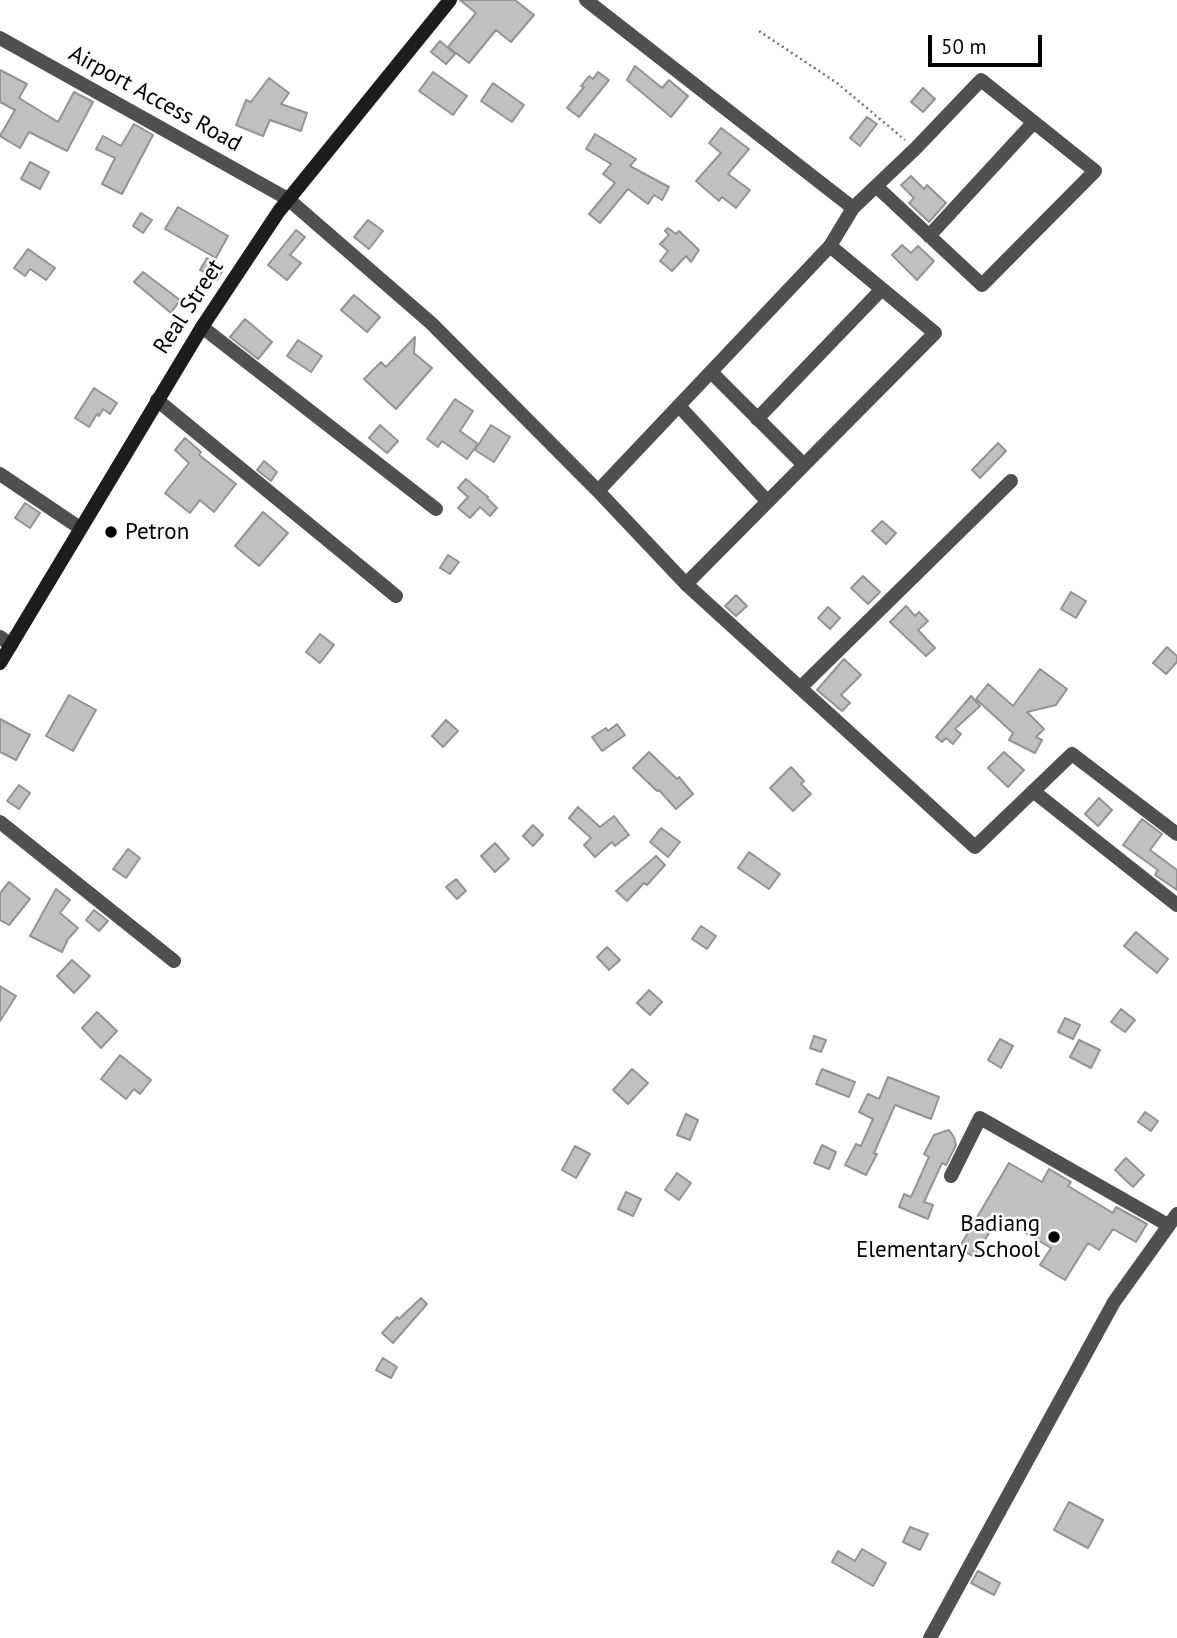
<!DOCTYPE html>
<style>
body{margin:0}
#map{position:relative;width:1177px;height:1638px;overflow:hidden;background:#fff;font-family:"PT Sans",sans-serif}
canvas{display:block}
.scale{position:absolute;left:928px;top:35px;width:114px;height:32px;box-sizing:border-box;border:4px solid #000;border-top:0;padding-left:9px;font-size:21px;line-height:24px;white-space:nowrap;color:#000;-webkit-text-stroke:5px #fff;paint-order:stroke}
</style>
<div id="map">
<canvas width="1177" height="1638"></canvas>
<div class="scale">50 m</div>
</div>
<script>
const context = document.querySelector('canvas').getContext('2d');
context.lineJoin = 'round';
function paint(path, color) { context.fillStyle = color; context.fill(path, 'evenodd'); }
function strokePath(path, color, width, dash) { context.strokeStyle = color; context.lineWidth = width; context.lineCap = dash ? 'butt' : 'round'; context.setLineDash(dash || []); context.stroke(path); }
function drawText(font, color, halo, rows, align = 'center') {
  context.font = font + ' "PT Sans",sans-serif'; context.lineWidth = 5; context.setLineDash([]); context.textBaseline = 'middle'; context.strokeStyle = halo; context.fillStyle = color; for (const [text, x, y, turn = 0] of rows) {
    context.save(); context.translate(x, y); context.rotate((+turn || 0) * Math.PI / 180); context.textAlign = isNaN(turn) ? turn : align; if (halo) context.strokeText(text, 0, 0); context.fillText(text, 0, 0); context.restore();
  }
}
const building = new Path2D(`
 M460 0H515L534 15 511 42 496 30 469 63 448 47 476 13Z
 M440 41 455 54 446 64 431 52Z
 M635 66 662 88 669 80 688 96 671 117 627 80Z
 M0 70 27 84 19 98 58 122 74 92 93 102 67 151 29 132 20 148 0 136 15 110 0 102Z
 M433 72 467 96 453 115 419 91Z
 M598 72 609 80 579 117 567 108 584 87 581 86 589 76 593 79Z
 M269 78 289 93 281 104 307 113 301 131 270 120 263 136 236 125 246 100 251 102Z
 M493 83 524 105 512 122 481 101Z
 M923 88 935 99 923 112 911 102Z
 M867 117 877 124 860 146 850 138Z
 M134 124 153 135 122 194 102 184 115 158 96 149 103 136 121 146Z
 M721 128 749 149 728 174 750 190 736 208 722 197 719 201 696 181 721 153 709 143Z
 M595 134 636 159 630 166 669 187 662 200 654 195 648 204 628 189 600 223 589 214 615 183 603 174 611 164 586 149Z
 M30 162 49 172 40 189 21 179Z
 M911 176 924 189 927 185 946 203 929 222 909 203 914 198 901 185Z
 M178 207 228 236 216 258 165 229Z
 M141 213 152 220 143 233 133 226Z
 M368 220 383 231 369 249 354 237Z
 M668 228 676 234 679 231 699 250 691 262 686 256 672 271 660 261 668 251 660 244 669 235 665 231Z
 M296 230 305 237 290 255 301 263 287 280 268 265Z
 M902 245 911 253 918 246 934 261 917 280 892 255Z
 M28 249 55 268 46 280 30 269 25 276 14 268Z
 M207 258 224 268 217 280 200 270Z
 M143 272 180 300 171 313 134 282Z
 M354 295 380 317 367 332 341 310Z
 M245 319 272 342 258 359 230 337Z
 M415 337 414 353 432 368 396 409 364 379 381 362 386 367Z
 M298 340 322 356 311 372 287 356Z
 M94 388 117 403 110 414 103 409 99 416 97 414 89 427 75 418Z
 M455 399 473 411 460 431 478 444 467 459 442 441 438 447 427 439Z
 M380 425 398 441 387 453 369 438Z
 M491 425 510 437 494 462 475 450Z
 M185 438 201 452 199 455 236 484 214 512 200 500 190 513 165 493 189 463 175 450Z
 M998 443 1006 451 980 478 972 470Z
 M264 461 277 472 271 481 257 470Z
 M466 479 488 497 487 498 497 508 490 516 480 507 470 518 458 508 468 497 458 488Z
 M25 503 40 513 30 528 15 518Z
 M263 512 288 533 259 566 235 546Z
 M882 521 896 533 886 544 872 531Z
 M448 555 459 562 450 574 440 568Z
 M863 576 880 592 868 604 851 588Z
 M1071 592 1086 601 1076 618 1061 609Z
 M736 595 747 606 736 616 725 606Z
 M906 606 915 616 919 612 928 621 918 630 935 648 926 656 890 622Z
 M828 607 840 618 830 629 818 618Z
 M320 634 334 645 320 663 306 652Z
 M1167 647 1177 656V662L1166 674 1153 663Z
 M844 659 861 675 841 695 850 703 842 711 817 690Z
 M1040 669 1067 689 1056 705 1027 712 1044 729 1036 737 1042 740 1035 753 1009 740 1013 733 976 699 988 684 1013 706Z
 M69 695 96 710 73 751 46 736Z
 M971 696 980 706 955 729 961 734 953 744 946 738 942 742 936 737Z
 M0 719 30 735 16 760 0 752Z
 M446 720 458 731 443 747 432 736Z
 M617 724 625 735 602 751 592 737 606 728 608 731Z
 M649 752 677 779 679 777 693 794 676 809 659 790 657 791 633 768Z
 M1004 752 1024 770 1008 787 988 768Z
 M791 767 804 781 801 784 811 794 793 811 770 788Z
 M19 785 30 793 19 809 7 801Z
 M1099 798 1112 810 1098 826 1085 814Z
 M578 807 600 827 614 816 629 835 615 846 612 842 595 857 584 845 591 838 569 818Z
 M1142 819 1162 834 1150 850 1177 870V890L1155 875 1158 870 1123 845Z
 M533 825 543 835 533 846 523 836Z
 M661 828 680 842 668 857 650 842Z
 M495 843 509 859 495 872 481 856Z
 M128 849 140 858 126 878 113 869Z
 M749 852 780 874 769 889 738 868Z
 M656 856 665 865 647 885 644 883 627 901 616 891Z
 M456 879 466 891 457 899 446 887Z
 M9 882 30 899 9 925 0 920V893Z
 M56 889 70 900 60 913 78 928 68 939 62 952 30 936Z
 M94 910 108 921 99 931 86 920Z
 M701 926 716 936 707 949 692 939Z
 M1136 932 1168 959 1157 973 1124 946Z
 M607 947 620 960 609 970 597 957Z
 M72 960 90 976 74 993 57 976Z
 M0 986 16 996 0 1021Z
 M649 990 662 1002 650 1015 637 1003Z
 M1121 1009 1135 1020 1125 1032 1111 1022Z
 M97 1012 117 1031 101 1048 82 1028Z
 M1065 1018 1080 1025 1073 1039 1058 1032Z
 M814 1036 826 1040 821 1052 810 1048Z
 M1000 1039 1013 1046 1001 1068 988 1060Z
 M1079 1040 1100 1050 1091 1068 1070 1057Z
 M120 1055 151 1080 140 1094 134 1089 126 1099 101 1079Z
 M632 1069 648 1083 628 1104 613 1090Z
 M822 1069 855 1082 849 1097 816 1084Z
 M888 1077 939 1097 931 1119 895 1105 874 1153 877 1154 866 1175 845 1165 856 1144 861 1146 873 1119 859 1112 868 1094 879 1099Z
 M1145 1112 1158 1121 1151 1131 1138 1122Z
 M686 1114 698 1120 690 1140 677 1135Z
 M949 1130 954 1137 956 1145 946 1165 942 1163 924 1202 933 1205 928 1219 899 1207 904 1194 911 1197 929 1157 924 1154 934 1135Z
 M822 1145 836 1152 829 1169 814 1163Z
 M575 1146 590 1154 576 1178 562 1170Z
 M1126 1158 1144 1175 1133 1187 1115 1170Z
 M1009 1163 1042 1182 1049 1169 1071 1182 1068 1186 1113 1213 1116 1207 1147 1224 1136 1242 1113 1229 1099 1250 1088 1243 1065 1280 1040 1265 1051 1248 999 1217 974 1257 959 1248Z
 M677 1173 691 1183 679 1200 665 1190Z
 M626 1192 641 1199 633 1216 618 1209Z
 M421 1298 427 1304 393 1343 382 1333 397 1317 399 1319Z
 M383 1358 397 1367 391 1378 376 1370Z
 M1069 1502 1103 1520 1088 1548 1054 1530Z
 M910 1527 928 1534 920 1550 903 1542Z
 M862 1549 886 1563 873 1586 832 1562 838 1551 855 1561Z
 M978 1571 1000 1583 994 1595 971 1583Z`);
paint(building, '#c0c0c0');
strokePath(building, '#949494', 2);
strokePath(new Path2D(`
 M759 31 837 83 905 140`), '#727272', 2.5, [2, 3.5]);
strokePath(new Path2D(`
 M586 0 853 208 916 148 981 80 1095 171 982 285 877 187
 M0 38 288 199 431 323 598 491 686 584 975 847 1072 754 1177 834
 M929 236 1034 122
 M202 327 436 509
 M711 372 804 465
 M157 400 396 596
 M679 406 767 501
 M757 419 882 289
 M0 474 80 528
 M598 491 830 246 853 208
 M686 584 935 333 830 246
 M0 637 11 645
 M800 688 1011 481
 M1033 791 1177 905
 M0 822 174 961
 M951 1176 980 1118 1168 1225
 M930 1638 1114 1302 1177 1214`), '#505050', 14);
strokePath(new Path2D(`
 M0 663 202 327 279 211 450 0`), '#1d1d1d', 14);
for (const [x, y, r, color] of [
 [111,532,7,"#000"],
 [1054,1237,7,"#000"]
]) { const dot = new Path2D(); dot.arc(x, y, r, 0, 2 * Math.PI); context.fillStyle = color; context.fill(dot); strokePath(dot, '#fff', 2.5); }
drawText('23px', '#000', '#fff', [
 ["Airport Access Road",155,99,29],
 ["Real Street",189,307,-57]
]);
drawText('23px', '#000', '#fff', [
 ["Petron",125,532],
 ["Badiang",1040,1224,"right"],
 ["Elementary School",1040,1250,"right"]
], 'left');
</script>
